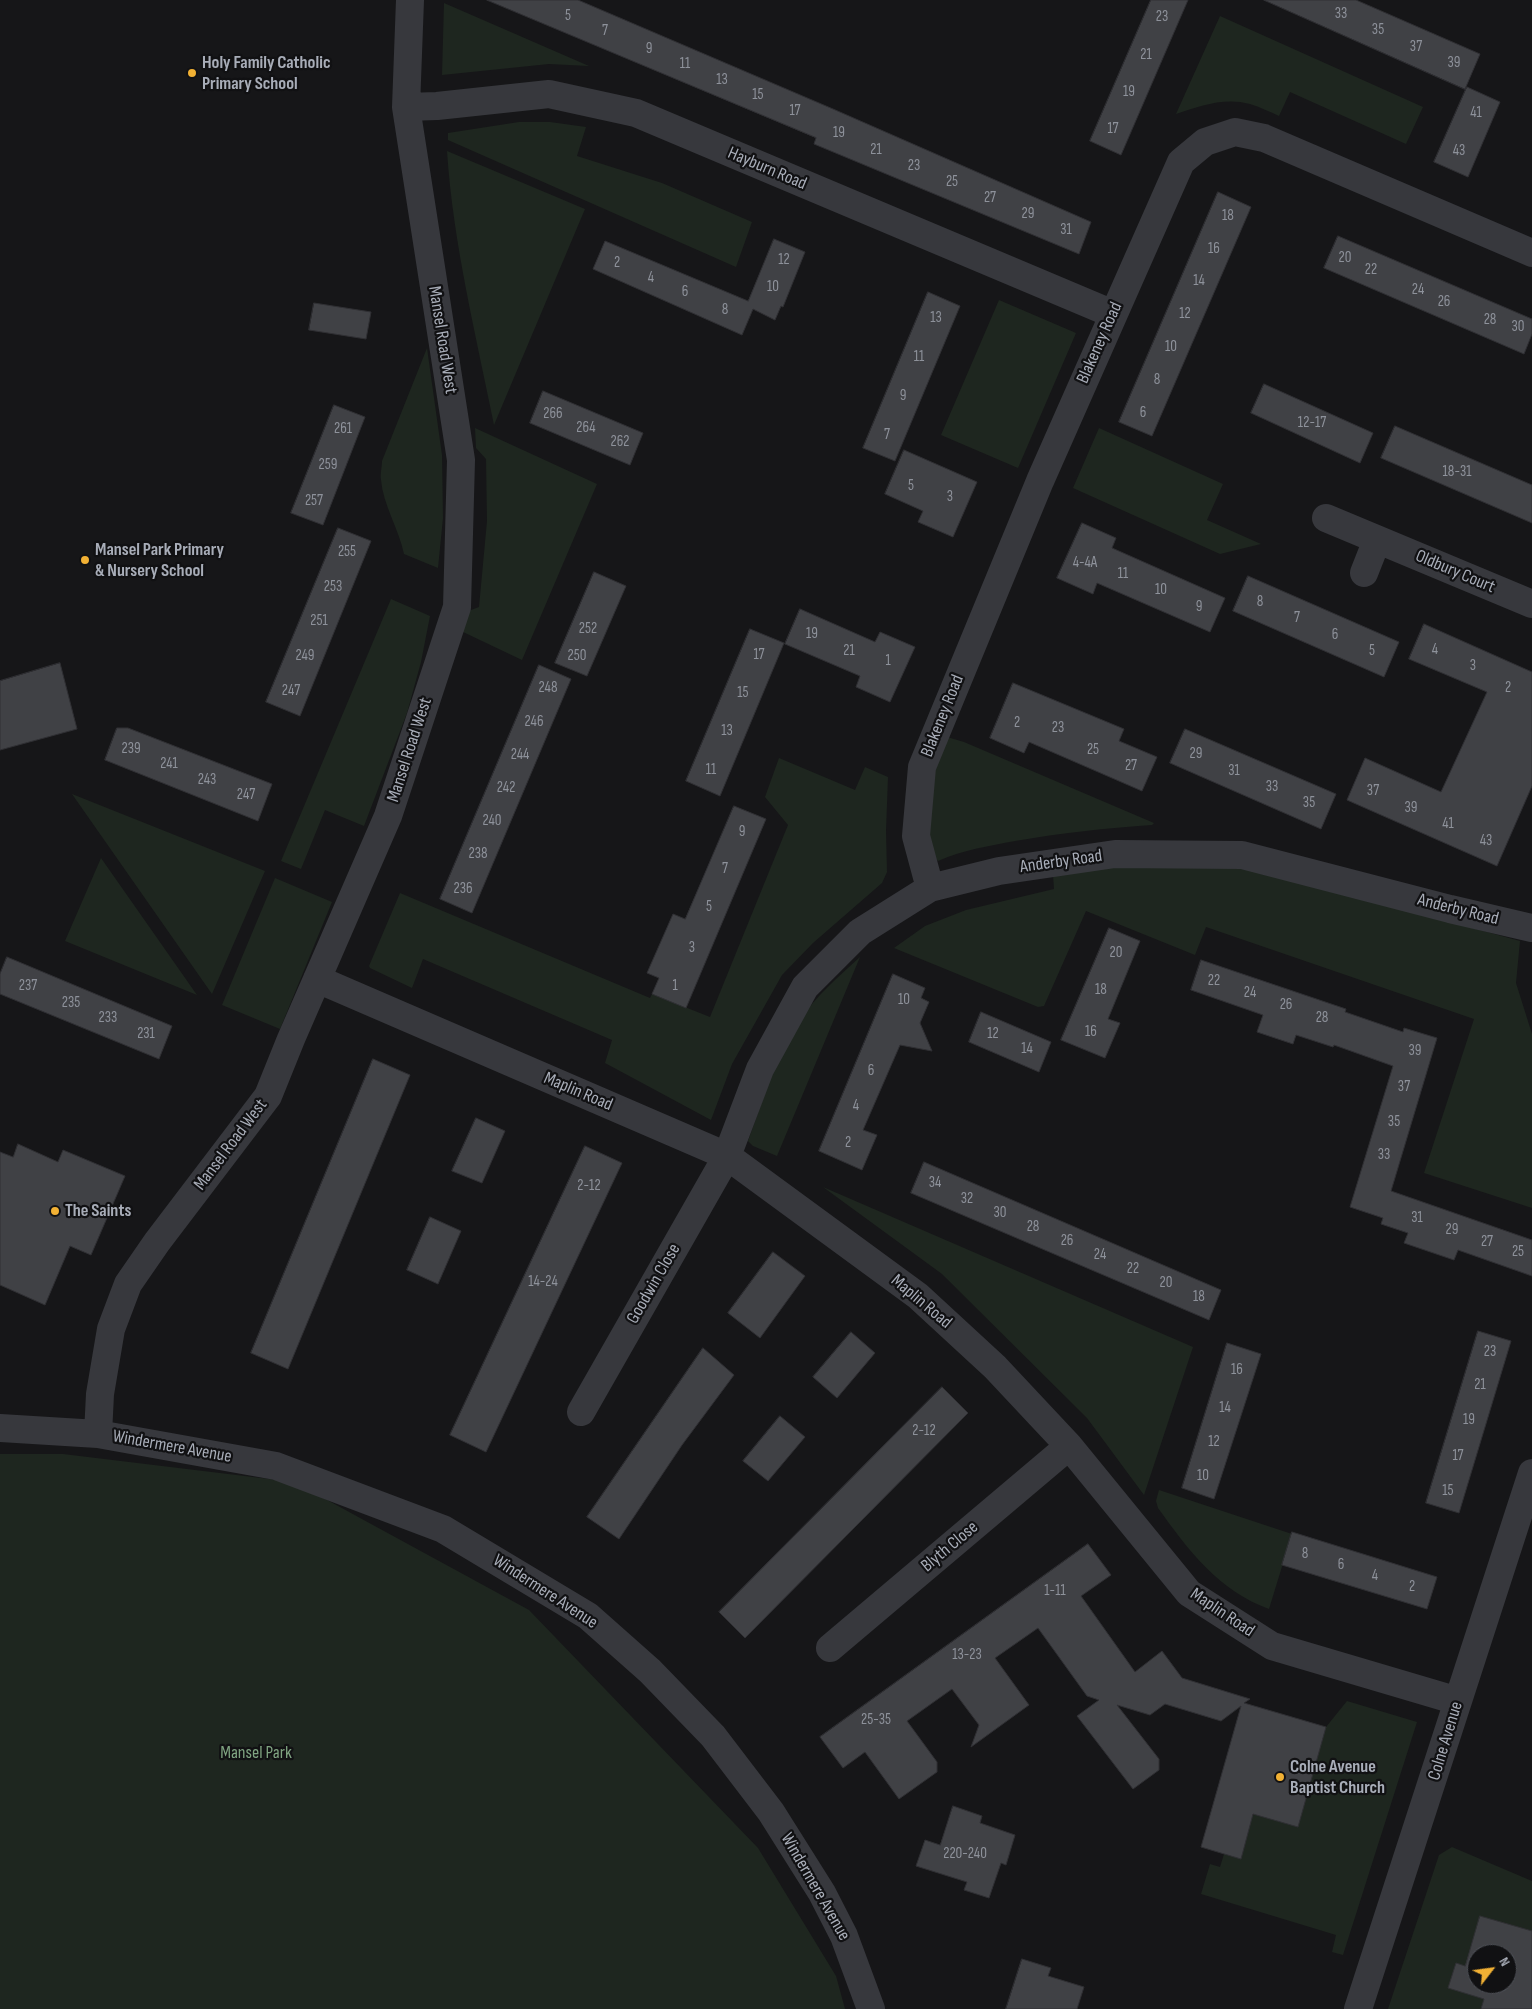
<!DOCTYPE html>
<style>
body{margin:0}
#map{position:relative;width:1532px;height:2009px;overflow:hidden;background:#161618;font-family:"Sofia Sans Condensed",sans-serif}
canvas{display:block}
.north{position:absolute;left:1467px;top:1944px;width:50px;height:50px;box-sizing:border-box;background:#111113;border:1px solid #4d4f55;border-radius:50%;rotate:60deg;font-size:14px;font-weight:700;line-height:20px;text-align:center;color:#a8adb8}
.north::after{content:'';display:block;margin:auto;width:18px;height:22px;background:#f2b134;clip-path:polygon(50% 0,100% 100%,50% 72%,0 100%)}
</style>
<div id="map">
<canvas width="1532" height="2009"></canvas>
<div class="north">N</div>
</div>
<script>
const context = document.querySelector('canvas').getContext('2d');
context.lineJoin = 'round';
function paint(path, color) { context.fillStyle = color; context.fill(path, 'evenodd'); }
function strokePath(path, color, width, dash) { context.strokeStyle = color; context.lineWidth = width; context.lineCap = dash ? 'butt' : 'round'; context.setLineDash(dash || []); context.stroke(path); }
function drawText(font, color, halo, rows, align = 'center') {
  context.font = font + ' "Sofia Sans Condensed",sans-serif'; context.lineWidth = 4.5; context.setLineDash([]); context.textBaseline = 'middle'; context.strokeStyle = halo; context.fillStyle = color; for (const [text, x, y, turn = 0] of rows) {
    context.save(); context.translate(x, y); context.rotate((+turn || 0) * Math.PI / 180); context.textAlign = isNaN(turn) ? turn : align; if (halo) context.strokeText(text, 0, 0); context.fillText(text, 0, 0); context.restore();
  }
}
paint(new Path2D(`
 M444 3 589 66 549 64 442 75Z
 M1220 16 1423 107 1406 144 1290 92 1279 116C1270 112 1260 107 1250 104 1224 97 1200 106 1176 114Z
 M519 122H550L586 127 577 156 662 183 752 222 736 267 448 140V133Z
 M447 151 585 209 494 425C476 335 453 243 447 151Z
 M999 300 1076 333 1018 468 941 435Z
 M427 348 442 455 443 518 438 568 404 554C399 529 383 505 381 480 380 474 382 467 382 461Z
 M475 428 597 484 522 660 461 631 463 613 479 607 487 521 486 459 476 448Z
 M1099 428 1223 484 1207 520 1261 544 1220 554 1073 488Z
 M391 599 430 616 421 662 407 713 364 826 325 810 301 869 281 861Z
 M947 737 964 742 1154 823 1152 825C1106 828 1061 833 1015 841 989 846 962 850 938 861L932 854 926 811 933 776Z
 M779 758 855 790 865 767 888 777 886 831 887 872 882 883 813 943 782 975 732 1064 711 1120 605 1063 612 1040 423 959 412 988 370 968 369 966 400 893 650 998 652 994 710 1017 788 825 765 797Z
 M72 794 265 871 212 994Z
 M101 858 197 995 65 941Z
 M1184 864 1264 871 1520 941 1516 983 1532 1034V1208L1424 1173 1474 1019 1206 927 1195 955 1086 911 1044 1006 1038 1007 894 948 925 926 966 910 1054 889 1053 875 1119 866Z
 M275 878 332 902 280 1029 222 1005Z
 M860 957 777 1156 753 1146 748 1141C763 1101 775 1057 799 1021 816 996 838 977 860 957Z
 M823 1187 1193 1347 1144 1495 1087 1418 942 1274Z
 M0 1454H63L294 1482 529 1610 758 1848 836 1976 845 2009H0Z
 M1159 1490 1292 1534 1269 1609C1219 1591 1188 1550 1158 1508L1156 1501Z
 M1347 1701 1417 1722 1343 1955 1332 1952 1336 1935 1201 1894 1210 1864 1220 1867 1224 1854 1241 1859 1253 1814 1298 1827 1326 1727Z
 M1452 1847 1532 1881V2009H1388L1439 1855ZM1477 1954H1507V1984H1477Z`), '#1e261f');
const building = new Path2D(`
 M487 0H578L833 109 1091 222 1079 254 814 144 816 138Z
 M1151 0H1188L1121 155 1090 141Z
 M1264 0H1356L1480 54 1465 89Z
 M1467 87 1500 102 1468 177 1434 162Z
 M1218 192 1251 207 1152 436 1119 422Z
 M1338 236 1532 319V334L1524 354 1324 268Z
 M774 239 805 252 783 307 781 306 775 320 753 309 742 335 593 269 605 241 748 301Z
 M928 292 960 306 895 461 863 448Z
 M314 303 371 312 366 339 309 330Z
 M1264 384 1373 433 1360 463 1251 413Z
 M543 391 643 433 630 465 530 423Z
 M334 405 365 417 323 525 291 513Z
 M1395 426 1532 485V523L1381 458Z
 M904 450 977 482 953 537 918 522 923 511 885 494Z
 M1082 523 1116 538 1112 548 1225 598 1210 632 1097 583 1093 594 1057 578Z
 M338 528 371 541 300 716 266 702Z
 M594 572 626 586 587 676 555 663Z
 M1248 576 1399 642 1384 677 1233 611Z
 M800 609 875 642 880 632 915 647 890 702 856 687 860 676 785 644Z
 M1424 624 1532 672V786L1497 866 1347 800 1365 758 1441 792 1487 692 1409 659Z
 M750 629 784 643 720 796 686 781Z
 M60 663 77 729 0 750V681Z
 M539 665 571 679 472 913 440 899Z
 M1013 683 1124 729 1119 741 1157 757 1142 791 1029 742 1024 753 990 738Z
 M117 728H128L272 784 258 821 105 760Z
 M1185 729 1336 794 1321 829 1170 763Z
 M734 806 766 819 686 1008 652 994 659 978 647 973 673 914 685 919Z
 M1109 928 1140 941 1108 1019 1120 1023 1105 1058 1061 1040Z
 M7 957 172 1026 159 1059 0 994V974Z
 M1201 960 1346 1009 1345 1012 1403 1032 1404 1028 1437 1038 1391 1191 1532 1240V1276L1458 1250 1454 1260 1404 1243 1408 1233 1381 1224 1383 1218 1350 1207 1393 1066 1334 1045 1333 1047 1296 1035 1293 1044 1257 1032 1263 1015 1191 990Z
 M893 974 925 988 921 998 929 1002 920 1023 932 1051 900 1045 863 1130 877 1135 862 1170 819 1151Z
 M981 1012 1051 1042 1039 1072 969 1042Z
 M373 1059 410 1075 288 1369 251 1353Z
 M476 1118 505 1131 482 1183 452 1171Z
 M18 1144 58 1162 63 1150 125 1176 91 1255 70 1246 45 1305 0 1285V1152L13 1157Z
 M585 1146 622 1163 486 1452 450 1435Z
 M924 1162 1221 1290 1209 1320 911 1193Z
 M430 1217 461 1231 438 1284 407 1270Z
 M773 1252 805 1276 760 1338 728 1313Z
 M1478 1331 1511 1341 1459 1513 1426 1503Z
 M851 1332 875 1353 837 1398 813 1377Z
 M1227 1343 1261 1354 1214 1499 1182 1488Z
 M703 1348 734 1375 682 1445 619 1539 587 1517Z
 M942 1387 968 1413 745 1638 719 1612Z
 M780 1416 805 1437 768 1481 743 1461Z
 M1292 1532 1437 1577 1427 1609 1282 1565Z
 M1088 1544 1111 1575 1081 1596 1135 1672 1162 1651 1182 1678 1250 1699 1244 1703 1326 1727 1298 1827 1253 1814 1241 1859 1201 1847 1241 1706 1221 1721 1165 1704 1150 1715 1117 1705 1159 1759V1770L1133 1789 1077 1716 1099 1700 1087 1696 1038 1628 995 1658 1029 1705 971 1747 979 1725 952 1689 907 1721 937 1762V1772L899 1799 865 1752 843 1768 820 1737Z
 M953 1806 982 1816 980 1823 1015 1835 1006 1865 1001 1863 989 1898 964 1890 967 1882 916 1866 925 1840 940 1845Z
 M1480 1916 1532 1931V2009H1481L1484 1999 1448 1988 1456 1963 1465 1966ZM1477 1954H1507V1984H1477Z
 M1022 1959 1051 1968 1048 1976 1084 1987 1077 2009H1006Z`);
paint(building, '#404145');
strokePath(building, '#303034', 1);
strokePath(new Path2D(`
 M406 107 437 106 549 94 636 113 1113 314
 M1326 518 1532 604
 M1364 573 1377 540
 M930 888 916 836 922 767 1040 481 1181 162 1205 142 1235 132 1264 138 1532 253
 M317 979 727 1156 918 1296 995 1367 1069 1446 1189 1593 1272 1646 1458 1701
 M581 1412 727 1156 760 1069 805 987 860 932 930 888 999 871 1115 854 1242 855 1450 909 1532 928
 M0 1428 98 1434 276 1466 443 1529 588 1616 650 1671 713 1736 771 1812 822 1893 844 1936 871 2009
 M98 1434 100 1394 111 1329 128 1284 157 1242 268 1096 291 1039 388 816 457 607 461 460 406 107 410 0
 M830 1648 1069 1446
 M1358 2009 1532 1473`), '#37383d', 28);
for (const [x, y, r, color] of [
 [192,73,5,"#f2b134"],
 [85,560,5,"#f2b134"],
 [55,1211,5,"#f2b134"],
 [1280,1777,5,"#f2b134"]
]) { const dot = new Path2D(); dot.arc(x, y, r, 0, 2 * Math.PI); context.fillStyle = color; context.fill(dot); strokePath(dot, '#111113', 2); }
drawText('15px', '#8e929b', null, [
 ["33",1341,14],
 ["5",568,16],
 ["23",1162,17],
 ["35",1378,30],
 ["7",605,31],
 ["37",1416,47],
 ["9",649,49],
 ["21",1146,55],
 ["39",1454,63],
 ["11",685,64],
 ["13",722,80],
 ["19",1129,92],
 ["15",758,95],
 ["17",795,111],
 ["41",1476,113],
 ["17",1113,129],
 ["19",839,133],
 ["21",876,150],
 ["43",1459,151],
 ["23",914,166],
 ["25",952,182],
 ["27",990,198],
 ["29",1028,214],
 ["18",1228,216],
 ["31",1066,230],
 ["16",1214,249],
 ["20",1345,258],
 ["12",784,260],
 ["2",617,263],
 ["22",1371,270],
 ["4",651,278],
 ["14",1199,281],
 ["10",773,287],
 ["24",1418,290],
 ["6",685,292],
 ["26",1444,302],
 ["8",725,310],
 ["12",1185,314],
 ["13",936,318],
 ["28",1490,320],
 ["30",1518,327],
 ["10",1171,347],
 ["11",919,357],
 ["8",1157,380],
 ["9",903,396],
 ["6",1143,413],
 ["266",553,414],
 ["12-17",1312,423],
 ["264",586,428],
 ["261",343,429],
 ["7",887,435],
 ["262",620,442],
 ["259",328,465],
 ["18-31",1457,472],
 ["5",911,486],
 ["3",950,497],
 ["257",314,501],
 ["255",347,552],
 ["4-4A",1085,563],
 ["11",1123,574],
 ["253",333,587],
 ["10",1161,590],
 ["8",1260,602],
 ["9",1199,607],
 ["7",1297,618],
 ["251",319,621],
 ["252",588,629],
 ["19",812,634],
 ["6",1335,635],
 ["4",1435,650],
 ["21",849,651],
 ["5",1372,651],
 ["17",759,655],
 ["249",305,656],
 ["250",577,656],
 ["1",888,661],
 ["3",1473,666],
 ["248",548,688],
 ["2",1508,688],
 ["247",291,691],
 ["15",743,693],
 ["246",534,722],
 ["2",1017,723],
 ["23",1058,728],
 ["13",727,731],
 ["239",131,749],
 ["25",1093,750],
 ["29",1196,754],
 ["244",520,755],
 ["241",169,764],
 ["27",1131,766],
 ["11",711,770],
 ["31",1234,771],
 ["243",207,780],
 ["33",1272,787],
 ["242",506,788],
 ["37",1373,791],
 ["247",246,795],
 ["35",1309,803],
 ["39",1411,808],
 ["240",492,821],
 ["41",1448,824],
 ["9",742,832],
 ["43",1486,841],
 ["238",478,854],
 ["7",725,869],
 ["236",463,889],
 ["5",709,907],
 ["3",692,948],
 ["20",1116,953],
 ["22",1214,981],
 ["237",28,986],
 ["1",675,986],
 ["18",1101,990],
 ["24",1250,993],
 ["10",904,1000],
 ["235",71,1003],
 ["26",1286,1005],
 ["233",108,1018],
 ["28",1322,1018],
 ["16",1091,1032],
 ["231",146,1034],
 ["12",993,1034],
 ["14",1027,1049],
 ["39",1415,1051],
 ["6",871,1071],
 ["37",1404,1087],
 ["4",856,1106],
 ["35",1394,1122],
 ["2",848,1143],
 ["33",1384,1155],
 ["34",935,1183],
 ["2-12",589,1186],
 ["32",967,1199],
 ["30",1000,1213],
 ["31",1417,1218],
 ["28",1033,1227],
 ["29",1452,1230],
 ["26",1067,1241],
 ["27",1487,1242],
 ["25",1518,1252],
 ["24",1100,1255],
 ["22",1133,1269],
 ["14-24",543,1282],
 ["20",1166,1283],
 ["18",1199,1297],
 ["23",1490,1352],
 ["16",1237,1370],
 ["21",1480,1385],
 ["14",1225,1408],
 ["19",1469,1420],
 ["2-12",924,1431],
 ["12",1214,1442],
 ["17",1458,1456],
 ["10",1203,1476],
 ["15",1448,1491],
 ["8",1305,1554],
 ["6",1341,1565],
 ["4",1375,1576],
 ["2",1412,1587],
 ["1-11",1055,1591],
 ["13-23",967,1655],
 ["25-35",876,1720],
 ["220-240",965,1854]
]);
drawText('bold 18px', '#a8adb8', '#111113', [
 ["Holy Family Catholic",202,63],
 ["Primary School",202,84],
 ["Mansel Park Primary",95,550],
 ["& Nursery School",95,571],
 ["The Saints",65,1211],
 ["Colne Avenue",1290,1767],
 ["Baptist Church",1290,1788]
], 'left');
drawText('18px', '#a8adb8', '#111113', [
 ["Hayburn Road",767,169,23],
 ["Mansel Road West",442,340,81],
 ["Blakeney Road",1100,343,-66],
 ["Oldbury Court",1455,572,23],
 ["Blakeney Road",943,716,-68],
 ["Mansel Road West",410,750,-72],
 ["Anderby Road",1061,862,-8],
 ["Anderby Road",1458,910,14],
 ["Maplin Road",578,1092,23],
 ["Mansel Road West",231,1145,-53],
 ["Goodwin Close",654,1284,-60],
 ["Maplin Road",921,1302,40],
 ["Windermere Avenue",172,1447,10],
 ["Blyth Close",950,1547,-40],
 ["Windermere Avenue",545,1592,33],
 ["Maplin Road",1222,1613,34],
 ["Colne Avenue",1446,1741,-73],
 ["Windermere Avenue",815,1887,60]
]);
drawText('18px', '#7fa381', '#111113', [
 ["Mansel Park",256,1753]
]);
</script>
